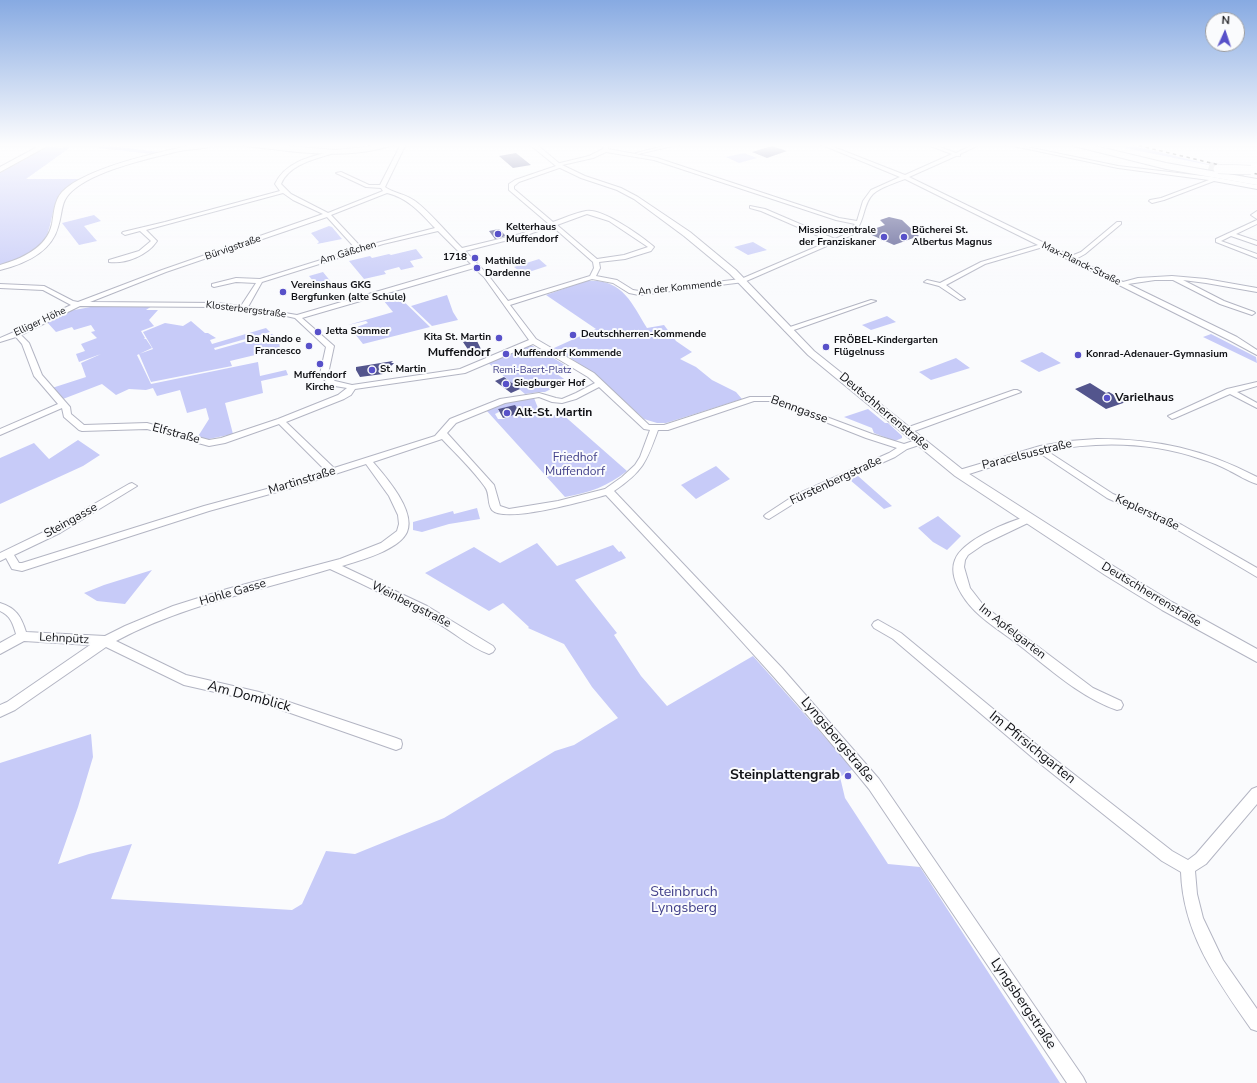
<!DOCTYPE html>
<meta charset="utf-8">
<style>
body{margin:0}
#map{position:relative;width:1257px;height:1083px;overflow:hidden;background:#fafbfd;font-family:"Nunito Sans",sans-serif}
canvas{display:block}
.north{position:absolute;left:1205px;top:12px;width:40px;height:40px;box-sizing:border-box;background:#fafbfd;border:1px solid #9d9ea1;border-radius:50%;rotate:3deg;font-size:11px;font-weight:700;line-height:16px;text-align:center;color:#111216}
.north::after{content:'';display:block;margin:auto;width:14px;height:18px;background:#5851c9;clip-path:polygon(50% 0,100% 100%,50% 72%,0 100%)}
</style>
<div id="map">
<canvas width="1257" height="1083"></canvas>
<div class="north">N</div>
</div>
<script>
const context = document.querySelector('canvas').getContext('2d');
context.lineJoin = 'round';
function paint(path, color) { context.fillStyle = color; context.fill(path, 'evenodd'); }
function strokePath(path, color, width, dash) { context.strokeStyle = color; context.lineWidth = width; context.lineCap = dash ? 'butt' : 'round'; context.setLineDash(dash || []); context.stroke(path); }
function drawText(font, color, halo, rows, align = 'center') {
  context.font = font + ' "Nunito Sans",sans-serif'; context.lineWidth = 4; context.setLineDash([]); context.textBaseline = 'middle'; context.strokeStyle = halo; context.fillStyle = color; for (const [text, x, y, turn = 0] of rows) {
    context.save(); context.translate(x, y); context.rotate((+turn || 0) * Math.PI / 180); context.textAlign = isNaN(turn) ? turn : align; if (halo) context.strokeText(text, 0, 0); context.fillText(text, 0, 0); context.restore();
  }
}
paint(new Path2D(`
 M71 144H75L26 179H82C75 183 64 188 59 195 50 211 53 233 39 247 29 256 15 260 3 265L0 264V173L49 146 62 148Z
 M105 145 159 152 152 154 98 148Z
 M1131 145 1219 167 1125 148Z
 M744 153 757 158 739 163 726 157Z
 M94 215 101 221 84 226 97 241 79 245 62 223Z
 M329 226 332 227 342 239 317 244 319 242 311 233Z
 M753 242 767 250 748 255 734 247Z
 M416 249 423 258 410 261 414 267 401 270 399 267 384 271 386 274 364 279 349 261 370 256 372 258 389 254 391 255Z
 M539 259 547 266 523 274 514 267Z
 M323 272 332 283 318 287 309 276Z
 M586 281C622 278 631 302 647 328L664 325 676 341 692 352 680 359 696 367 712 380 736 392 742 399 666 423H657L644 419 594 373 554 348 596 329 546 295Z
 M393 291 430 327 363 344 351 329 368 323 366 321 348 325 393 312 379 295Z
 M447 295 453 312 458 320 432 326 411 306Z
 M96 306H152L146 310H158L149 320 154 326 141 331 145 338 144 339H146L152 348 137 355 151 384 258 362 260 376 286 370 288 375 261 381 263 393 225 403 233 434 204 440 197 438 209 419 206 408 187 413 180 390 157 396 153 388 146 390 129 389 116 395 102 384 63 399 52 388 86 377 81 363 101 354 79 362 76 354 85 351 81 344 97 338 91 332 95 331 91 325 74 330 72 327 56 332 46 321 69 311Z
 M887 316 896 322 871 330 862 325Z
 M191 321 205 333H208L216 338 210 340 212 344 266 328 270 332 214 348 215 350 272 334 279 341 280 349 230 361 232 366 151 382 139 354 153 349 143 332 165 323 183 326Z
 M1211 334 1256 357 1257 363 1203 337Z
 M527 346H533L570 368 557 374 567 381 545 392H539L525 394 487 362Z
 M1042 352 1061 363 1039 372 1020 361Z
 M956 358 970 368 931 380 919 372Z
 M534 398 540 413 542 412 546 418 561 413 627 471C608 486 589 493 565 497L486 410 502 404ZM508 407 519 408 521 411 504 418 505 419H498L495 414 499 412 498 409Z
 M868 409 885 423H888L902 436V438L895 441 874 433 872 428 844 417Z
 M78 440 100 455 83 466 0 504V458L34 443 49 459Z
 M716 466 730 479 696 499 681 485Z
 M858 476 892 506 884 509 850 480Z
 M477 508 480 519 449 524 422 532 413 530V522L453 511 454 514Z
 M938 516 961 536 947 550 933 542 918 528Z
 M537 543 557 566 613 545 619 552 621 551 626 558 575 580 617 633 614 635 641 676 667 706 753 656 853 769 840 777 845 798 888 864 920 867 1060 1083H0V763L91 734 93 757 78 807 58 864 89 854 132 844 111 899 292 910 302 904 326 851 355 854 444 818 555 751 574 745 618 718 592 687 564 644 528 628 529 627 503 603 489 611 425 573 474 547 500 563Z
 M152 570 125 604 97 601 84 593 104 585Z`), '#c7cbf8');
paint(new Path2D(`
 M772 146 787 151 767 158 752 152Z
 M516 153 531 165 513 168 499 156Z
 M889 217 902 220 919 236 894 245 865 232 885 225 880 220Z
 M499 229 506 236 495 239 489 231Z
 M476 339 482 351 471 354 463 342Z
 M393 361 391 363H394L386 372 383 374 360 377 356 370V367Z
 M504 377 520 389 511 393 495 381Z
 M1090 383 1106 393 1109 392 1126 402 1106 409 1075 389Z
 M515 405 520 413 503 418 498 409Z`), '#53558d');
strokePath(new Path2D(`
 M1209 166 1246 175`), '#d7d8da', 9, [9, 4.5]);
const minor = new Path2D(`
 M398 144H403L405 146 385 187C393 193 406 194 415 201 430 212 448 234 462 248L520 234 549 224 509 190V184L515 180 556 166V164L589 156 603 149 604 144H608V149L657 158 839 218 857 221 863 201 871 190 900 177 820 144H826L905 175 952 154 925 144H932L956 153 975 144H981L960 154V156H956L909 177 1071 256 1081 252 1117 222H1121V224L1085 254 1076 259 1123 282 1138 278 1172 276 1206 279 1257 288V292L1206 283 1183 280 1224 301 1254 312 1255 313 1252 315 1220 304 1173 280H1155L1128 284 1237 337 1257 350V355L1231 341 1043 247 985 264 946 285 965 299 960 300 939 286 924 282 927 280 940 283 981 262 1038 245 905 179C895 183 881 187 873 194 862 205 866 222 852 235L744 282 639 295 629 293 613 283 592 279 510 305 536 339 594 373 649 425H664L750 397H773L872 434 904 444 919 439 922 440 923 442 922 444 907 449 895 457 801 499 769 519 766 518 764 516 766 514 795 495 889 453 897 448 866 438 772 401H754L668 430H658C646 463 643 471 614 491L782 668 879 779 1083 1077 1086 1083H1067L869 789C786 686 696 591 606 495 588 500 505 524 492 510 487 504 490 493 485 487 473 470 456 454 442 439L373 462C386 477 416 511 407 532 399 550 359 561 342 566L427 606 493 646 495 649 493 652 489 654C469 647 453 631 434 621 400 602 365 585 330 569 258 591 183 605 116 641L186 675 259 692 396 738 401 740 402 744 401 748 396 750 259 702 184 685 106 647 15 710 0 717V705L7 702 90 645 24 641 0 654V643L16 634C13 624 11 616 0 611V603C16 608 21 616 26 632L105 636 125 626 173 606 227 589 340 559 381 543 397 531 399 524 398 515 389 496 366 464 295 487 209 511 22 571 12 569 6 558 0 561V553L54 527 129 484 132 483 137 486 60 533 14 555 19 563H22L204 506 289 483 326 471 279 424 225 443 209 446 147 429 82 431 79 430 64 417 62 408 0 435V429L58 404 34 376 22 344 16 337 0 342V338L14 332 71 305 43 290 0 288V284L44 286 73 301 78 302 162 270 323 214 293 200 283 193 146 230 157 241C148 255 126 264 109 262V260L139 251 151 241 140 231 125 235 122 233 123 232 165 222 280 191 275 184C285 163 308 157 329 152L331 154C312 160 289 165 281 184L291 194 328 213 383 191 381 188 366 187 336 173 341 172 369 185H380L400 146ZM606 152 654 160 836 220 855 224 848 233 835 239 765 209 750 206V208L761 211 830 241 741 279 639 291 633 290 617 280 596 276 600 268 599 262 625 259 651 251 654 247 653 246C640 235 602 208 586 211 575 213 564 218 553 222L514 189V186L519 182 562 167V165L593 158ZM387 193C408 198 421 213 435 228L361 247 331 215ZM587 214 609 221 648 247 624 255 597 259 557 225ZM327 217 356 249 260 279 236 278 212 284V286L214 287 236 282 256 283 241 306 218 303 90 302 166 272ZM552 226 593 262 594 268 590 276 508 301 488 275 465 251 524 236ZM438 231 471 264 297 315 248 307 262 282 383 244ZM474 268 484 277 529 340 460 369 352 385 335 381 328 374 334 346 302 318ZM80 306 218 307 286 316 295 318 326 347 320 374 321 376 329 385 347 388 338 395 278 419 221 438 209 440 147 423 84 425 71 414 70 407 42 375 29 343 21 335ZM533 344 588 377 595 383 576 393 562 399 556 398 539 393 500 399 450 419 435 436 334 468 286 422 344 399 351 395 355 389 465 373ZM599 387 644 429 650 430 640 457 635 465 622 477 605 489 558 501 509 509 500 506 494 485 447 433 456 423 505 403 539 397 552 402 562 403 576 399Z
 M672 144H681L638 154 636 153Z
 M1004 144H1013L1118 166 1212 177 1257 185V189L1214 181 1164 200 1152 203 1149 201 1150 200 1161 198 1209 180 1118 168Z
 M1257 211V219L1251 215Z
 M1257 220V224L1236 234 1257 241V245L1231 236 1221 241 1257 254V258L1216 242V239Z
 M871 300 876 301 791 331H785L784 329Z
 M1257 382V386L1237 392 1257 403V408L1230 394 1175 418 1172 419 1168 416 1227 389Z
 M1014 390H1017L1021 392 909 433H903L902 431 903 429Z
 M1097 439C1158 439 1203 449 1257 477V484C1247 481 1238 475 1230 471 1221 466 1211 462 1201 459 1151 442 1099 441 1047 451L1113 494 1182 525 1257 568V577L1176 529 1107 498 1038 452 969 474 959 476 954 473 956 471 1040 446 1069 441Z
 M1029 516 1032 517 1034 519 1032 521 984 544 968 555 965 560 964 567 970 588 984 606 1093 688 1121 701 1123 705 1121 709 1117 710C1080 697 1050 669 1019 645 1005 634 988 624 975 611 964 600 948 577 955 560 962 540 1009 521 1029 516Z
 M878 620 901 633 1043 750 1172 851 1188 860 1196 854 1252 789 1257 787V804L1206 864 1195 871 1197 894 1203 918 1223 960 1257 1009V1031L1251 1029C1217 980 1183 934 1181 872L1162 861 1033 758 893 639 874 628 872 625 874 622Z`);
const tertiary = new Path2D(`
 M43 144H51L0 172V167Z
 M198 144H216C209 149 189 149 180 151 150 158 102 169 77 187 59 200 64 209 58 227 51 253 24 264 0 270V265C21 259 47 248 52 224 54 213 54 201 62 192 86 167 163 151 198 144Z
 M243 144H263L336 150 394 144C390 147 384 147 379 149 336 159 290 151 246 146Z
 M529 144H536L560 164 585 176 621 188 638 197 690 232 736 270 814 351 963 470 1115 567 1172 602 1257 649V662L1162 610 1105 575 955 476 808 355 730 274 684 236 634 199 617 190 581 178 556 166Z`);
const primary = new Path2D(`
 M1073 144H1087L1166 163 1257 179V185L1166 169 1074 146Z`);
strokePath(minor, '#b3b5c3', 2);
strokePath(tertiary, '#b3b5c3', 2);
strokePath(primary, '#b3b5c3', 2);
paint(minor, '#fff');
paint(tertiary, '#fff');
paint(primary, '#fff');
strokePath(new Path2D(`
 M1132 144 1257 174`), '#393a3e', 1.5, [3.5, 3.5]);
const primaryBridge = new Path2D(`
 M1218 169 1251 170`);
strokePath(primaryBridge, '#b3b5c3', 10, []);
strokePath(primaryBridge, '#fff', 9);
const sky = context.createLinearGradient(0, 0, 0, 296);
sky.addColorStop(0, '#87aae2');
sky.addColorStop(0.49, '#fdfdfe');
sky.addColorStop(1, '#fdfdfe00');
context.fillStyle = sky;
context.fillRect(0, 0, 1257, 296);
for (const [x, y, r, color] of [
 [498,234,4,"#5851c9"],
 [884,237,4,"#5851c9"],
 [904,237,4,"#5851c9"],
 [475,258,4,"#5851c9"],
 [477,268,4,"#5851c9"],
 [283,292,4,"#5851c9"],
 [318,332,4,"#5851c9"],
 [573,335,4,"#5851c9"],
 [499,338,4,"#5851c9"],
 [309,346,4,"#5851c9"],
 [826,347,4,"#5851c9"],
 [506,354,4,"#5851c9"],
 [1078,355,4,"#5851c9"],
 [320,364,4,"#5851c9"],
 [372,370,4,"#5851c9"],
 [506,384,4,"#5851c9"],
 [1107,398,4,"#5851c9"],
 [507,413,4,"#5851c9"],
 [848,776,4,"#5851c9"]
]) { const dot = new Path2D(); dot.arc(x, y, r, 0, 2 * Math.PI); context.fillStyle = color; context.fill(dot); strokePath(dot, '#fafbfd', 1.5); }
drawText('bold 10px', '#111216', '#fafbfd', [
 ["Kelterhaus",506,228],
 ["Muffendorf",506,240],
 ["Missionszentrale",876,231,"right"],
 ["der Franziskaner",876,243,"right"],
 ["Bücherei St.",912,231],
 ["Albertus Magnus",912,243],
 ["1718",467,258,"right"],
 ["Mathilde",485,262],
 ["Dardenne",485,274],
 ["Vereinshaus GKG",291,286],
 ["Bergfunken (alte Schule)",291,298],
 ["Jetta Sommer",326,332],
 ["Deutschherren-Kommende",581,335],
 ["Kita St. Martin",491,338,"right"],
 ["Da Nando e",301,340,"right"],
 ["Francesco",301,352,"right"],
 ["FRÖBEL-Kindergarten",834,341],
 ["Flügelnuss",834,353],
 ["Muffendorf Kommende",514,354],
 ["Konrad-Adenauer-Gymnasium",1086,355],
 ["St. Martin",380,370],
 ["Muffendorf",320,376,"center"],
 ["Kirche",320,388,"center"],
 ["Siegburger Hof",514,384]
], 'left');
drawText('10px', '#111216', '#fafbfd', [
 ["Bürvigstraße",233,248,-19],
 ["Am Gäßchen",348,253,-17],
 ["Max-Planck-Straße",1081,264,26],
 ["An der Kommende",680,288,-6],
 ["Klosterbergstraße",246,310,7],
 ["Elliger Höhe",40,322,-25]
]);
drawText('10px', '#41408a', '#fafbfd', [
 ["Remi-Baert-Platz",532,371]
]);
drawText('bold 12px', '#111216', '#fafbfd', [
 ["Muffendorf",459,353]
]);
drawText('bold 12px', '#111216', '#fafbfd', [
 ["Varielhaus",1115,398],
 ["Alt-St. Martin",515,413]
], 'left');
drawText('12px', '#111216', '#fafbfd', [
 ["Benngasse",799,410,20],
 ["Deutschherrenstraße",884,412,40],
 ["Elfstraße",176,434,15],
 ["Paracelsusstraße",1027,455,-14],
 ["Martinstraße",302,481,-17],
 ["Fürstenbergstraße",836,481,-25],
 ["Keplerstraße",1147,513,25],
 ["Steingasse",71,521,-29],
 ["Hohle Gasse",233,593,-16],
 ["Deutschherrenstraße",1151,595,31],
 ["Weinbergstraße",411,605,27],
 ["Im Apfelgarten",1012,632,38],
 ["Lehnpütz",64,639,3]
]);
drawText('12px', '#41408a', '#fafbfd', [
 ["Friedhof",575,458],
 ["Muffendorf",575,472]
]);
drawText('14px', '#111216', '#fafbfd', [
 ["Am Domblick",249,697,15],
 ["Lyngsbergstraße",837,740,50],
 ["Im Pfirsichgarten",1032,748,39],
 ["Lyngsbergstraße",1023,1004,56]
]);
drawText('bold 14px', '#111216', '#fafbfd', [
 ["Steinplattengrab",840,776]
], 'right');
drawText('14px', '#41408a', '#fafbfd', [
 ["Steinbruch",684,893],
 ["Lyngsberg",684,909]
]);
</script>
